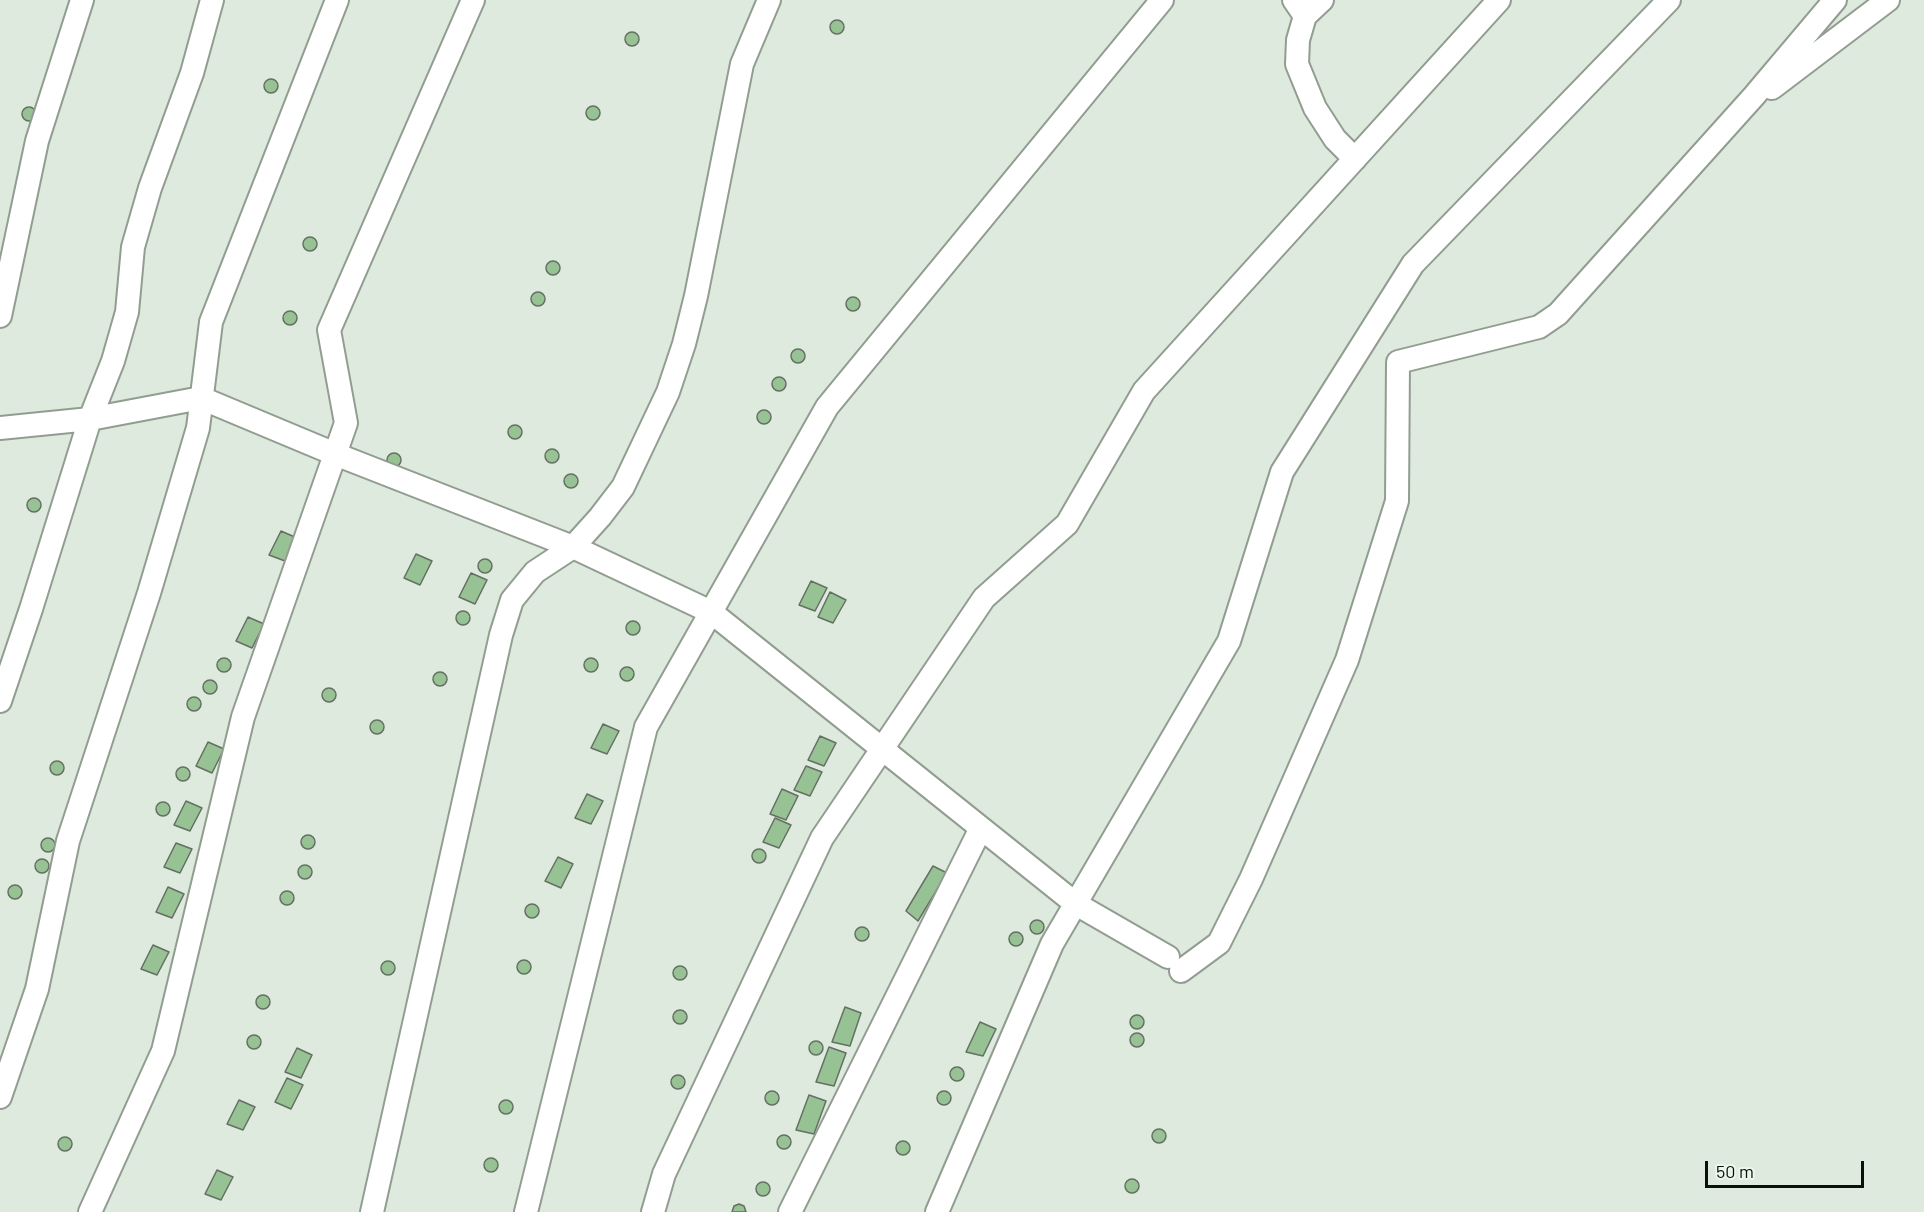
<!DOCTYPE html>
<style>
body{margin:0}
#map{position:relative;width:1924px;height:1212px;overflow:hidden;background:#deeadd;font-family:Barlow,sans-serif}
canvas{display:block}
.scale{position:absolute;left:1705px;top:1161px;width:159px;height:27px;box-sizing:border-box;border:3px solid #0c100c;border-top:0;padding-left:8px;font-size:18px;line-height:21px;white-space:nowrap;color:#0c100c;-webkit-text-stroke:4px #ebf7ea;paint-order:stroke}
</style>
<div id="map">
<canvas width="1924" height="1212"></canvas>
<div class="scale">50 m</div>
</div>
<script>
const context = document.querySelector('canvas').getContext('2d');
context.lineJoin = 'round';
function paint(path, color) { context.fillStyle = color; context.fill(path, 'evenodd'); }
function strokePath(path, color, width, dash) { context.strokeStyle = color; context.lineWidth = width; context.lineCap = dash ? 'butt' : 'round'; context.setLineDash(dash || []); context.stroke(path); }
const building = new Path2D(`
 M830 27a7 7 0 1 1 14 0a7 7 0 1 1-14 0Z
 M625 39a7 7 0 1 1 14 0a7 7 0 1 1-14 0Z
 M264 86a7 7 0 1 1 14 0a7 7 0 1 1-14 0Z
 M586 113a7 7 0 1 1 14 0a7 7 0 1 1-14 0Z
 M22 114a7 7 0 1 1 14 0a7 7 0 1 1-14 0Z
 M303 244a7 7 0 1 1 14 0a7 7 0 1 1-14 0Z
 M546 268a7 7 0 1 1 14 0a7 7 0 1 1-14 0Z
 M531 299a7 7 0 1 1 14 0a7 7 0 1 1-14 0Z
 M846 304a7 7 0 1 1 14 0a7 7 0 1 1-14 0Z
 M283 318a7 7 0 1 1 14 0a7 7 0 1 1-14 0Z
 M791 356a7 7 0 1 1 14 0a7 7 0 1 1-14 0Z
 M772 384a7 7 0 1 1 14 0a7 7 0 1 1-14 0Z
 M757 417a7 7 0 1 1 14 0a7 7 0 1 1-14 0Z
 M508 432a7 7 0 1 1 14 0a7 7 0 1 1-14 0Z
 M545 456a7 7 0 1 1 14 0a7 7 0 1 1-14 0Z
 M387 460a7 7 0 1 1 14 0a7 7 0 1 1-14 0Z
 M564 481a7 7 0 1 1 14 0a7 7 0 1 1-14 0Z
 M27 505a7 7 0 1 1 14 0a7 7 0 1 1-14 0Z
 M281 531 297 538 285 561 269 555Z
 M416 554 432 561 420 585 404 578Z
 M478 566a7 7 0 1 1 14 0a7 7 0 1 1-14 0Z
 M471 573 487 580 475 604 459 597Z
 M811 581 827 588 815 611 799 605Z
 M830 592 846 600 833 623 818 617Z
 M456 618a7 7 0 1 1 14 0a7 7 0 1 1-14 0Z
 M248 617 264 624 252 648 236 641Z
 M626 628a7 7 0 1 1 14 0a7 7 0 1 1-14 0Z
 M217 665a7 7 0 1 1 14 0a7 7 0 1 1-14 0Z
 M584 665a7 7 0 1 1 14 0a7 7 0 1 1-14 0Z
 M620 674a7 7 0 1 1 14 0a7 7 0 1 1-14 0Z
 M433 679a7 7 0 1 1 14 0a7 7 0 1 1-14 0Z
 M203 687a7 7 0 1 1 14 0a7 7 0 1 1-14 0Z
 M322 695a7 7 0 1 1 14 0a7 7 0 1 1-14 0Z
 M187 704a7 7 0 1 1 14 0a7 7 0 1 1-14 0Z
 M370 727a7 7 0 1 1 14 0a7 7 0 1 1-14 0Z
 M603 724 619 731 607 754 591 748Z
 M820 736 836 743 824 766 808 760Z
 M208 742 224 749 212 773 196 766Z
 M50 768a7 7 0 1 1 14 0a7 7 0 1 1-14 0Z
 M806 766 822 772 810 796 794 790Z
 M176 774a7 7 0 1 1 14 0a7 7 0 1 1-14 0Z
 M782 789 798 796 786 820 770 814Z
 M587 794 603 801 591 824 575 818Z
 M186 801 202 808 190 831 174 825Z
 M156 809a7 7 0 1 1 14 0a7 7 0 1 1-14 0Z
 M775 818 791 825 779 848 763 842Z
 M301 842a7 7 0 1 1 14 0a7 7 0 1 1-14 0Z
 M41 845a7 7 0 1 1 14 0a7 7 0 1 1-14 0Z
 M176 843 192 849 180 873 164 867Z
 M752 856a7 7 0 1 1 14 0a7 7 0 1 1-14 0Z
 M558 857 573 864 561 888 545 881Z
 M35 866a7 7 0 1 1 14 0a7 7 0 1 1-14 0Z
 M298 872a7 7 0 1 1 14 0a7 7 0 1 1-14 0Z
 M933 866 947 873 918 921 906 911Z
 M8 892a7 7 0 1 1 14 0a7 7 0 1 1-14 0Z
 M168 887 184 894 172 918 156 912Z
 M280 898a7 7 0 1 1 14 0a7 7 0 1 1-14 0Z
 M525 911a7 7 0 1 1 14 0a7 7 0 1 1-14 0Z
 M1030 927a7 7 0 1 1 14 0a7 7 0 1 1-14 0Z
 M855 934a7 7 0 1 1 14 0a7 7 0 1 1-14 0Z
 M1009 939a7 7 0 1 1 14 0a7 7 0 1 1-14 0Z
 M153 945 169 952 157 975 141 969Z
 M517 967a7 7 0 1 1 14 0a7 7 0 1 1-14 0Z
 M381 968a7 7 0 1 1 14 0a7 7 0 1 1-14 0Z
 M673 973a7 7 0 1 1 14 0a7 7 0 1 1-14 0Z
 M256 1002a7 7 0 1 1 14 0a7 7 0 1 1-14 0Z
 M845 1007 861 1013 850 1046 832 1042Z
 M673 1017a7 7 0 1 1 14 0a7 7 0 1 1-14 0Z
 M1130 1022a7 7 0 1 1 14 0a7 7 0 1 1-14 0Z
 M980 1022 996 1029 983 1056 966 1052Z
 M1130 1040a7 7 0 1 1 14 0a7 7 0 1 1-14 0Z
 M247 1042a7 7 0 1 1 14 0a7 7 0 1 1-14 0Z
 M809 1048a7 7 0 1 1 14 0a7 7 0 1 1-14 0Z
 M829 1047 846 1053 834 1086 816 1082Z
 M297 1048 312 1055 301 1078 285 1072Z
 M950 1074a7 7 0 1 1 14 0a7 7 0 1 1-14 0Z
 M671 1082a7 7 0 1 1 14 0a7 7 0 1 1-14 0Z
 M287 1078 303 1085 291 1109 275 1102Z
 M937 1098a7 7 0 1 1 14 0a7 7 0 1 1-14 0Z
 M765 1098a7 7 0 1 1 14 0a7 7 0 1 1-14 0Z
 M809 1095 826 1101 814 1134 796 1130Z
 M499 1107a7 7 0 1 1 14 0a7 7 0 1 1-14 0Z
 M239 1100 255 1107 243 1130 227 1124Z
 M1152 1136a7 7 0 1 1 14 0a7 7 0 1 1-14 0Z
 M777 1142a7 7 0 1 1 14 0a7 7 0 1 1-14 0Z
 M58 1144a7 7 0 1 1 14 0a7 7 0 1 1-14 0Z
 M896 1148a7 7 0 1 1 14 0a7 7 0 1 1-14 0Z
 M484 1165a7 7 0 1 1 14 0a7 7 0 1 1-14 0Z
 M217 1170 233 1177 221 1200 205 1194Z
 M1125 1186a7 7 0 1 1 14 0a7 7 0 1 1-14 0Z
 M756 1189a7 7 0 1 1 14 0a7 7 0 1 1-14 0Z
 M739 1204 744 1206 746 1212H732L734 1206Z`);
paint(building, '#97c293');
strokePath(building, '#656f64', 1.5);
const minor = new Path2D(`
 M1294 0 1305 16 1298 40 1297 64 1315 108 1335 139 1355 159
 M1305 16 1322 0
 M1772 88 1888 0
 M0 316 37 141 82 0
 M0 428 90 419 201 398 335 454 573 547 711 612 1076 904 1168 957
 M0 701 31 609 90 419 113 361 127 312 133 247 150 188 192 73 212 0
 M1181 971 1219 943 1251 879 1347 660 1397 501 1398 362 1539 327 1558 314 1754 96 1835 0
 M0 1097 37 989 68 841 149 593 198 428 211 322 337 0
 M90 1212 163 1051 243 717 346 423 329 330 473 0
 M372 1212 501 635 512 600 535 572 573 547 600 517 623 487 668 392 684 344 696 296 742 64 769 0
 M526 1212 646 727 827 407 1162 0
 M653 1212 664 1174 822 838 984 598 1067 524 1144 391 1499 0
 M790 1212 981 828
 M937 1212 1052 944 1229 641 1282 472 1413 264 1669 0`);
strokePath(minor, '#929d91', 26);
strokePath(minor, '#fff', 22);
</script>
